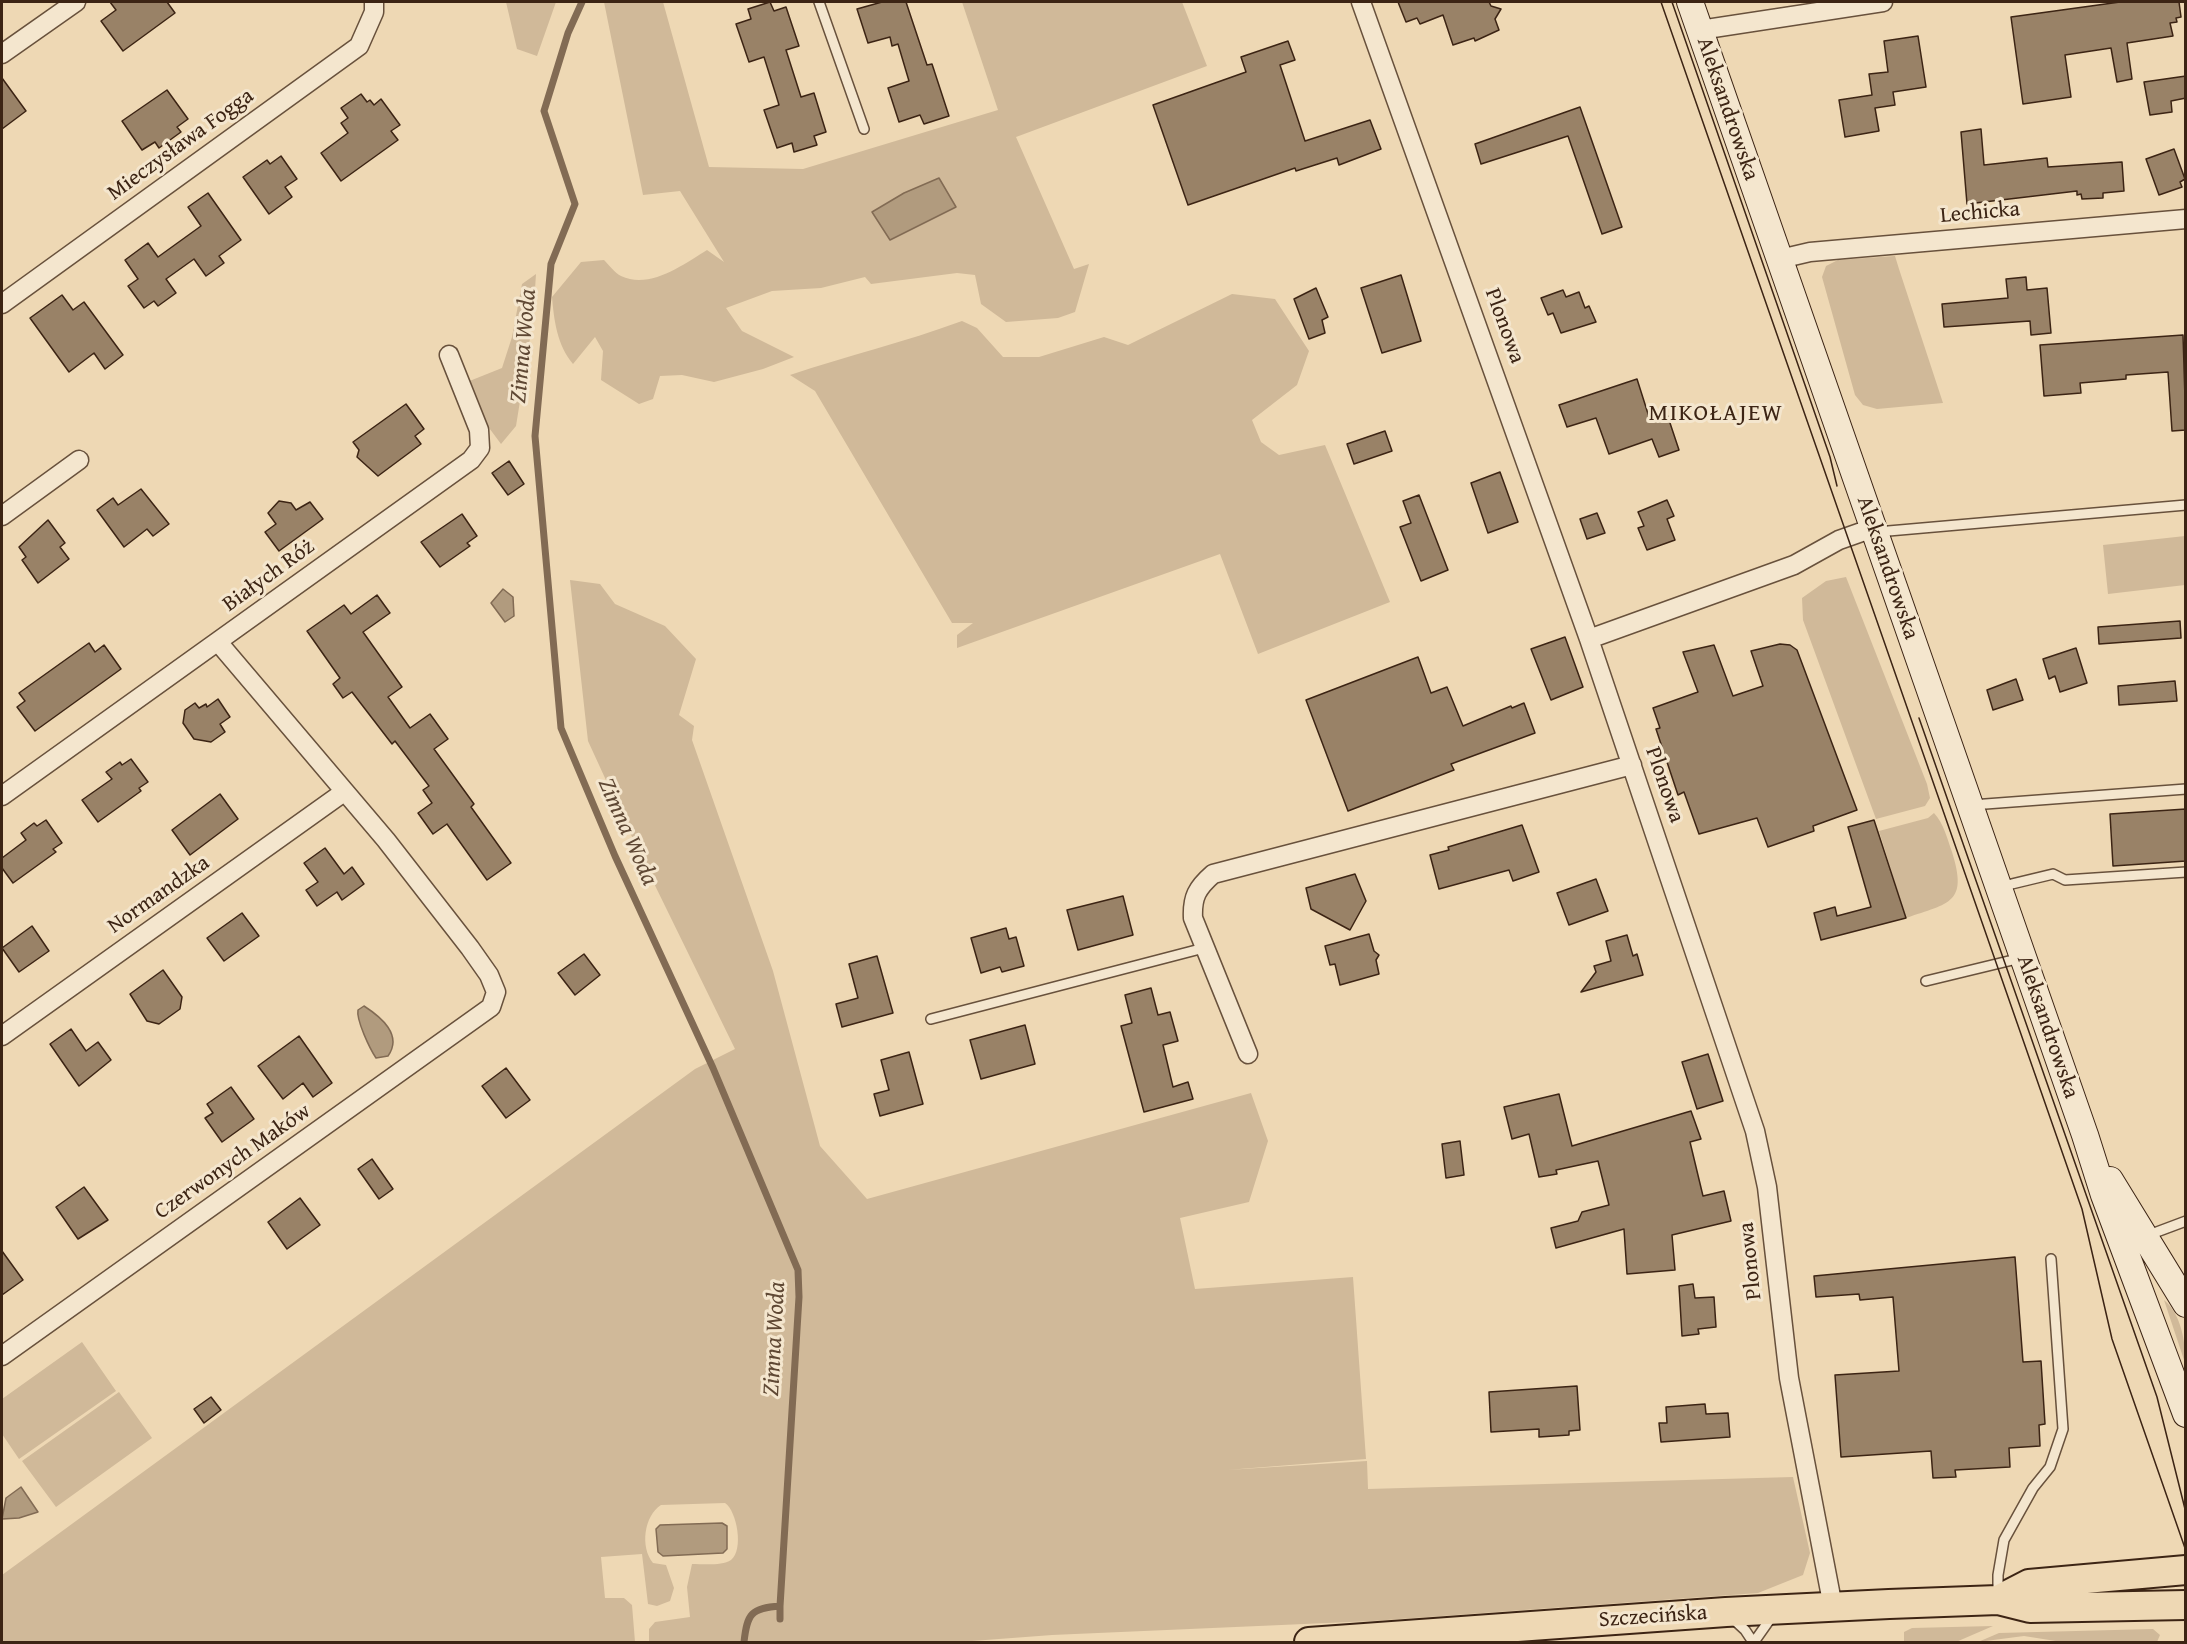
<!DOCTYPE html>
<meta charset="utf-8">
<style>
body{margin:0}
#map{position:relative;width:2187px;height:1644px;overflow:hidden;background:#eed8b4;font-family:"Gentium Book Plus",serif}
canvas{display:block}
.frame{position:absolute;inset:0;border:3px solid #3c2414;pointer-events:none}
</style>
<div id="map">
<canvas width="2187" height="1644"></canvas>
<div class="frame"></div>
</div>
<script>
const context = document.querySelector('canvas').getContext('2d');
context.lineJoin = 'round';
function paint(path, color) { context.fillStyle = color; context.fill(path, 'evenodd'); }
function strokePath(path, color, width, dash) { context.strokeStyle = color; context.lineWidth = width; context.lineCap = dash ? 'butt' : 'round'; context.setLineDash(dash || []); context.stroke(path); }
function drawText(font, color, halo, rows, align = 'center') {
  context.font = font + ' "Gentium Book Plus",serif'; context.lineWidth = 6; context.setLineDash([]); context.textBaseline = 'middle'; context.strokeStyle = halo; context.fillStyle = color; for (const [text, x, y, turn = 0] of rows) {
    context.save(); context.translate(x, y); context.rotate((+turn || 0) * Math.PI / 180); context.textAlign = isNaN(turn) ? turn : align; if (halo) context.strokeText(text, 0, 0); context.fillText(text, 0, 0); context.restore();
  }
}
paint(new Path2D(`
 M506 2H556L537 56 517 49Z
 M604 2H663L709 167 803 169 998 110 962 2H1182L1207 66 1016 137 1074 269 1089 264 1075 312 1058 318 1006 322 981 304 975 275 957 273 871 284 865 277 821 288 772 291 726 308 742 331 794 357 763 369 714 382 682 375 660 376 653 399 639 404 601 380 603 351 595 337 573 364C557 345 554 320 552 297L581 262 604 260C609 265 615 273 621 276 650 290 684 264 707 250L724 262 680 191 643 195Z
 M1895 256 1899 269 1943 403 1877 409 1863 405 1855 395 1822 277 1826 266 1838 260Z
 M536 274 533 320 516 426 501 444 478 413 467 382 502 368 512 337 522 284Z
 M1232 294 1275 299 1309 351 1297 385 1252 420 1261 442 1279 455 1325 445 1390 602 1258 654 1220 554 957 648V635L973 623H952L815 391 790 375C847 356 905 342 962 321L977 328 1003 357H1039L1104 337 1128 345Z
 M2185 536V585L2108 594 2103 545Z
 M1846 577 1927 784 1930 798 1925 806 1876 819 1803 620 1802 598 1826 581Z
 M570 580 600 584 615 604 665 626 696 659 679 715 694 726 692 740 773 971 820 1146 867 1199 1251 1093 1268 1141 1249 1202 1180 1218 1195 1289 1353 1277 1366 1459 1227 1470 1367 1461 1368 1489 1793 1477 1810 1553 1803 1575 1758 1593 1373 1621 1052 1635 959 1642H649V1629L655 1622 690 1617 687 1587 692 1564C703 1564 722 1566 731 1560 744 1550 737 1511 725 1503L661 1505C644 1516 640 1547 653 1563L666 1565 674 1588 670 1601 657 1606 648 1604 642 1554 601 1557 605 1598H624L632 1605 635 1642H2V1575L695 1069 735 1049 644 863 588 741Z
 M1934 813C1944 824 1947 838 1952 852 1968 903 1950 903 1906 918L1879 831 1928 818Z
 M2164 1300C2181 1314 2186 1342 2185 1363Z
 M82 1342 116 1391 19 1459 2 1434V1399Z
 M119 1392 152 1438 56 1507 22 1461Z
 M1993 1626 1956 1642H1904V1632L1912 1628Z
 M2153 1629 2160 1635 2157 1642H2062L2024 1636 1978 1642 1999 1633Z`), '#d0b999');
const water = new Path2D(`
 M939 178 956 207 890 240 872 212 904 193Z
 M503 589 513 597 514 616 505 622 491 603Z
 M364 1006C381 1017 403 1035 388 1056L376 1058C370 1049 356 1020 358 1010Z
 M21 1487 38 1512 19 1518 2 1519 6 1498Z
 M722 1523 727 1526V1549L723 1553 663 1556 658 1552 656 1529 660 1525Z`);
paint(water, '#b19b7e');
strokePath(water, '#826b54', 1.5);
strokePath(new Path2D(`
 M582 2 568 33 544 111 575 204 551 264 535 436 561 728 615 856 713 1068 798 1270 799 1297 780 1606C751 1608 747 1614 744 1642
 M780 1619V1606`), '#826b54', 7);
const building = new Path2D(`
 M110 2H167L175 13 123 51 101 21 116 10Z
 M770 2 774 11 786 7 799 46 786 50 801 97 814 93 826 132 814 136 817 145 794 152 792 143 777 148 764 110 779 105 776 95 764 57 749 62 736 24 751 19 748 9Z
 M882 2H906L927 65 932 64 949 116 924 124 920 115 899 122 888 88 909 81 898 44 892 46 890 37 868 43 857 9Z
 M1398 2H1489L1491 6 1501 9 1495 19 1499 30 1475 41 1474 38 1453 45 1443 15 1420 24 1417 18 1406 22Z
 M2120 2H2179L2181 17 2176 18 2177 22 2170 23 2173 36 2127 43 2132 79 2117 82 2111 48 2065 55 2071 97 2023 104 2011 17Z
 M1918 36 1926 87 1893 92 1895 105 1875 108 1879 131 1845 137 1839 100 1872 95 1869 74 1888 72 1884 41Z
 M1288 41 1295 60 1280 65 1305 141 1370 120 1381 149 1339 165 1337 158 1296 171 1295 168 1188 205 1153 105 1246 72 1241 57Z
 M2186 76V98L2171 101 2172 112 2150 115 2144 82Z
 M2 78 26 111 2 129Z
 M167 90 188 119 177 127 181 132 159 148 155 142 142 150 122 121Z
 M361 94 367 102 370 100 374 105 381 99 400 125 391 131 398 140 341 181 321 153 348 133 341 123 348 118 341 108Z
 M1580 107 1622 227 1602 234 1568 136 1481 164 1475 144Z
 M1981 129 1984 165 2047 158 2048 167 2122 162 2124 191 2103 193V198L2082 199 2081 194 2077 195V191L1967 204 1961 132Z
 M2174 149 2185 179 2180 182 2182 187 2159 195 2146 159Z
 M281 156 297 179 285 187 292 197 269 214 243 177 267 160 270 164Z
 M208 193 241 240 219 256 224 263 206 276 194 259 166 279 176 293 158 306 154 301 144 308 128 286 138 279 125 260 148 243 158 257 201 226 188 207Z
 M1401 275 1421 341 1382 353 1361 288Z
 M2026 277 2027 290 2047 288 2051 333 2031 335 2030 321 1944 327 1942 304 2008 298 2006 279Z
 M1316 288 1328 317 1322 320 1325 333 1309 339 1294 299Z
 M1563 290 1566 297 1579 292 1585 308 1589 306 1596 322 1561 333 1553 313 1548 315 1541 298Z
 M62 295 73 310 84 302 123 355 105 369 94 353 69 372 30 318Z
 M2183 335 2186 430 2172 431 2168 372 2126 375V379L2080 383 2081 393 2044 396 2040 345Z
 M1637 379 1650 420 1667 414 1679 450 1659 457 1652 439 1609 454 1596 418 1567 427 1559 405Z
 M406 404 424 429 415 436 421 444 378 476 357 457 359 450 353 442Z
 M1385 431 1392 451 1354 464 1347 444Z
 M509 461 524 484 508 495 492 473Z
 M1500 472 1518 522 1488 533 1471 483Z
 M141 489 169 524 153 536 147 529 124 547 97 510 113 498 118 505Z
 M1419 495 1448 570 1421 581 1400 527 1411 523 1403 501Z
 M1667 500 1674 516 1667 519 1675 540 1647 550 1638 528 1644 526 1638 512Z
 M279 501 291 503 296 510 310 502 323 519 279 551 265 532 276 524 268 513Z
 M1597 513 1605 533 1587 539 1580 519Z
 M462 514 477 536 467 543 470 546 440 567 421 542Z
 M48 520 65 543 60 547 69 559 38 583 22 560 26 557 19 547Z
 M377 595 390 613 363 632 402 687 388 697 410 728 430 714 448 739 434 749 474 804 471 807 511 863 487 880 447 824 433 834 418 813 432 803 423 790 429 786 395 741 392 744 352 692 343 698 333 684 340 678 307 631 344 605 351 614Z
 M2180 621 2181 638 2099 644 2098 627Z
 M1565 637 1583 687 1551 700 1531 649Z
 M89 643 95 652 104 645 121 669 35 731 17 707 25 701 19 693Z
 M1780 644 1790 645 1797 650 1857 810 1813 826 1814 831 1768 847 1757 818 1699 834 1684 792 1678 795 1656 729 1660 728 1653 708 1698 692 1683 652 1714 645 1733 696 1763 686 1751 651Z
 M2076 648 2087 683 2060 692 2055 676 2049 679 2043 659Z
 M1418 657 1431 693 1447 687 1463 726 1511 706 1512 708 1524 703 1535 733 1451 764 1454 770 1348 811 1306 700Z
 M2016 679 2023 700 1993 710 1987 690Z
 M2175 681 2177 701 2119 705 2118 686Z
 M218 699 230 717 220 724 225 732 211 742 194 739 183 723 185 710 195 703 199 708 206 704 207 707Z
 M131 759 148 782 139 788 141 791 98 822 82 800 112 779 106 772 120 762 122 765Z
 M220 794 238 819 190 855 172 830Z
 M2186 809V861L2113 866 2110 814Z
 M46 820 62 843 53 849 56 852 13 883 2 868V858L26 840 21 833 34 823 37 826Z
 M1874 820 1906 918 1821 940 1814 913 1835 907 1837 916 1871 907 1848 827Z
 M1522 825 1539 872 1513 881 1509 870 1439 889 1430 855 1449 850 1448 847Z
 M325 848 344 874 352 867 364 884 342 900 337 892 317 906 306 890 318 882 304 863Z
 M1355 874 1366 901 1350 930 1311 909 1306 888Z
 M1596 879 1608 911 1569 925 1557 893Z
 M1123 896 1133 935 1078 950 1067 910Z
 M242 913 259 936 224 961 207 938Z
 M32 926 49 951 19 972 2 948Z
 M1006 928 1009 939 1016 937 1024 966 1002 972 1000 967 981 973 971 938Z
 M1369 934 1374 951 1379 955 1376 960 1379 974 1340 985 1335 964 1330 965 1325 946Z
 M1627 935 1633 956 1637 954 1643 975 1581 992 1596 972 1594 966 1611 961 1606 941Z
 M584 954 600 975 575 995 558 973Z
 M877 956 893 1013 842 1027 836 1004 858 998 849 964Z
 M163 970 182 997 180 1009 159 1024 147 1021 130 994Z
 M1151 988 1158 1015 1170 1012 1178 1041 1163 1045 1173 1087 1188 1082 1193 1099 1144 1112 1121 1026 1132 1023 1125 995Z
 M1025 1025 1035 1064 981 1079 970 1040Z
 M71 1029 86 1051 98 1042 111 1060 79 1086 50 1044Z
 M299 1036 332 1083 313 1097 303 1083 283 1099 258 1066Z
 M909 1052 923 1104 880 1116 874 1094 889 1090 881 1060Z
 M1708 1054 1723 1101 1697 1109 1682 1062Z
 M506 1068 530 1100 506 1118 482 1086Z
 M231 1087 254 1119 222 1142 205 1118 213 1113 207 1104Z
 M1559 1094 1572 1146 1691 1111 1701 1139 1690 1142 1703 1196 1724 1191 1731 1221 1672 1235 1675 1270 1627 1274 1624 1229 1556 1248 1551 1228 1578 1221 1582 1212 1609 1205 1598 1161 1556 1170 1557 1174 1539 1177 1529 1134 1512 1139 1504 1107Z
 M1460 1141 1464 1175 1446 1178 1442 1144Z
 M372 1159 393 1189 379 1199 358 1169Z
 M84 1187 108 1220 78 1239 56 1207Z
 M300 1198 320 1225 287 1249 268 1222Z
 M2 1251 23 1280 2 1295Z
 M2015 1257 2023 1362 2041 1361 2045 1424 2039 1425 2040 1446 2009 1448 2010 1467 1955 1470 1956 1477 1933 1478 1931 1451 1841 1457 1835 1375 1899 1371 1893 1297 1860 1300 1859 1294 1816 1297 1814 1276Z
 M1693 1284 1695 1298 1714 1297 1716 1327 1698 1329 1699 1334 1682 1336 1679 1286Z
 M1577 1386 1580 1430 1569 1431V1435L1539 1437V1429L1491 1432 1489 1392Z
 M211 1397 221 1410 204 1423 194 1409Z
 M1705 1404 1706 1414 1728 1413 1730 1437 1661 1442 1659 1423H1667L1666 1407Z`);
paint(building, '#998267');
strokePath(building, '#3c2414', 1.5);
const service = new Path2D(`
 M819 2 864 129
 M1877 532 2186 505
 M1972 805 2186 789
 M1999 887 2053 874 2065 880 2186 872
 M1926 981 2021 958
 M931 1019 1204 948
 M2146 1236 2186 1221
 M1998 1596V1575L2004 1540 2033 1488 2050 1467 2063 1429 2051 1259
 M1732 1618 1745 1630 1753 1642
 M1754 1642 1773 1615`);
const minor = new Path2D(`
 M1361 2 1589 639 1755 1131 1767 1187 1789 1378 1833 1607
 M1700 30 1883 2
 M2 54 76 2
 M1780 259 1810 252 2186 219
 M2 304 359 46 374 12V2
 M2 516 79 460
 M1589 639 1794 565 1839 540 1873 528
 M2 796 471 460 480 448 479 430 449 355
 M2 1036 344 792
 M1248 1054 1193 918C1192 897 1197 888 1213 874L1632 765
 M2 1356 491 1007 496 992 489 975 470 948 386 840 218 642`);
const secondary = new Path2D(`
 M1690 2 2085 1135 2104 1195 2186 1414
 M2110 1180 2186 1304`);
const primary = new Path2D(`
 M1998 1600 2029 1584 2186 1570
 M1309 1642 1726 1612 1889 1604 1998 1600 2030 1608 2186 1605`);
strokePath(service, '#68513c', 12);
strokePath(minor, '#68513c', 21);
strokePath(secondary, '#3c2414', 28);
strokePath(primary, '#3c2414', 32);
strokePath(service, '#f4e6ce', 9);
strokePath(minor, '#f4e6ce', 18);
strokePath(secondary, '#f4e6ce', 26);
strokePath(primary, '#eed8b4', 28);
strokePath(new Path2D(`
 M1661 2 2082 1209 2112 1339 2186 1551
 M1672 2 1830 457 1837 486
 M1919 718 2157 1397 2186 1513`), '#3c2414', 1.5);
drawText('22px', '#3c2414', '#f4e6ce', [
 ["Aleksandrowska",1727,109,71],
 ["Mieczysława Fogga",181,145,-36],
 ["Lechicka",1980,213,-5],
 ["Plonowa",1504,326,70],
 ["Aleksandrowska",1887,568,71],
 ["Białych Róż",269,576,-36],
 ["Plonowa",1664,785,71],
 ["Normandzka",159,895,-35],
 ["Aleksandrowska",2047,1027,71],
 ["Czerwonych Maków",233,1162,-35],
 ["Plonowa",1751,1261,-96],
 ["Szczecińska",1653,1617,-4]
]);
drawText('italic 24px', '#5f4834', '#f4e6ce', [
 ["Zimna Woda",524,346,-85],
 ["Zimna Woda",627,832,66],
 ["Zimna Woda",775,1339,-87]
]);
context.letterSpacing = '1.5px';
drawText('24px', '#3c2414', '#f4e6ce', [
 ["MIKOŁAJEW",1716,414]
]);
context.letterSpacing = '0px';
</script>
